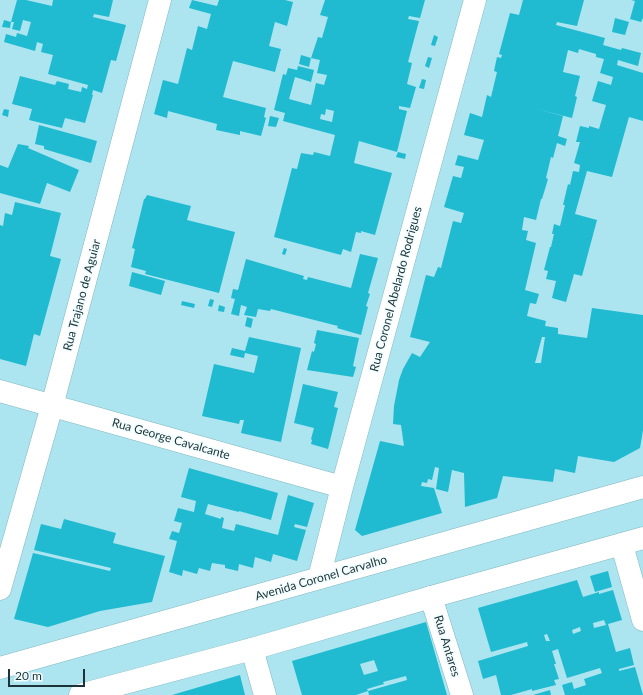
<!DOCTYPE html>
<style>
body{margin:0}
#map{position:relative;width:643px;height:695px;overflow:hidden;background:#ace5ef;font-family:Lato,sans-serif}
canvas{display:block}
.scale{position:absolute;left:8px;top:669px;width:77px;height:18px;box-sizing:border-box;border:2px solid #1c3337;border-top:0;padding-left:5px;font-size:12px;line-height:14px;white-space:nowrap;color:#1c3337;-webkit-text-stroke:3px #f2fdff;paint-order:stroke}
</style>
<div id="map">
<canvas width="643" height="695"></canvas>
<div class="scale">20 m</div>
</div>
<script>
const context = document.querySelector('canvas').getContext('2d');
context.lineJoin = 'round';
function paint(path, color) { context.fillStyle = color; context.fill(path, 'evenodd'); }
function strokePath(path, color, width, dash) { context.strokeStyle = color; context.lineWidth = width; context.lineCap = dash ? 'butt' : 'round'; context.setLineDash(dash || []); context.stroke(path); }
function drawText(font, color, halo, rows, align = 'center') {
  context.font = font + ' Lato,sans-serif'; context.lineWidth = 3.5; context.setLineDash([]); context.textBaseline = 'middle'; context.strokeStyle = halo; context.fillStyle = color; for (const [text, x, y, turn = 0] of rows) {
    context.save(); context.translate(x, y); context.rotate((+turn || 0) * Math.PI / 180); context.textAlign = isNaN(turn) ? turn : align; if (halo) context.strokeText(text, 0, 0); context.fillText(text, 0, 0); context.restore();
  }
}
paint(new Path2D(`
 M17 0H26L52 6 53 0H113L109 17 94 14 93 17 126 25 116 61 111 60 102 93 93 90 92 95H93L85 123 65 118 62 128 29 120 32 109 12 104 20 76 55 85 57 81 69 84 68 89 81 92 82 87 87 89 88 85 48 74 53 55 41 52 43 44 37 42 35 51 4 42 6 34 16 37 17 33 27 36 31 22 23 20 20 31 12 29 14 22H11L10 28 2 27 4 20 11 22Z
 M192 0 217 6 219 0H285L293 2 287 26 275 22 269 46 281 49 275 72 233 61 223 97 266 108 264 117 266 118 261 136 240 131V135L216 130 217 124 168 111 167 118 154 114 163 80 178 84 187 48 192 50 198 26 207 29 211 14 189 8Z
 M325 0H425L420 18 409 16 408 19 419 21 408 62 412 63 407 84 416 87 410 108 399 106V109L407 111 397 152 359 141 354 163 392 173 375 235 361 231V233L356 232 351 252 343 249 341 255 274 237 292 168 297 169 301 153 313 155 314 152 330 156 335 135 283 121 285 113 274 110 283 74 286 75 288 68 297 70 298 66 314 70 311 82 295 77 289 99 311 105 316 83 324 85 327 75 317 73 320 60 311 58 318 37 322 38 328 17 320 15ZM326 109 334 111 332 122 320 119 321 114 325 115Z
 M523 0H584L577 26 557 22 556 25 605 38 603 45 621 50 622 48 641 53 638 66 618 60 617 65 643 73V121L629 117 612 177 587 171 575 214 597 220 582 276 574 274 566 302 552 298 556 281 546 279 548 271 544 270 550 247H551L554 234H552L554 224 560 226 565 205H563L568 184 570 185 573 171 579 172 580 165 574 163 580 142H576L580 126 589 128V126L599 129 606 105 592 101 598 81 611 85 613 77 600 73 604 59 596 57V54L579 49 578 53 568 50 563 72 580 76 575 96 577 97 572 118 533 108 563 116 558 136 567 139 565 146 557 143 553 158 551 157 546 178 548 179 542 199H541L536 220 524 217 522 230 528 231 526 240 536 243 525 290 539 294 536 304 530 303 527 316 546 321 545 326 558 328V334L587 338 592 308 643 315V430L640 448 614 462 578 456 575 473 555 469 553 482 503 476 497 498 465 507 464 473 452 470 448 492 436 489 439 468 435 467 432 480 428 479 427 483 422 482 421 486 434 488 442 513 362 536 355 530 380 441 404 446 401 425 393 424 394 406 399 380 403 369 412 353 420 357 430 342 410 337 426 275 434 277 438 267 441 268 453 221 461 223 464 213 444 207 453 176 461 178 464 167 455 165 458 155 478 160 484 140 464 135 470 113 482 117 487 95 491 97 497 72 494 71 497 57 501 58 502 55 499 54 510 13 519 15ZM542 337H545L541 363H535Z
 M631 0H643V18L641 22 630 19 635 1Z
 M615 18 629 22 625 35 612 32Z
 M434 35 438 37 435 46 431 45Z
 M301 55 311 58 309 67 299 64Z
 M428 57 432 58 429 68 425 66Z
 M422 79 426 80 424 89 419 88Z
 M4 109 9 110 8 117 2 115Z
 M270 116 279 118 276 127 268 126Z
 M39 125 97 141 91 163 44 149V146L35 144Z
 M18 144 29 146 28 148 79 170 70 192 47 183 40 204 0 193V165L8 168Z
 M398 152 406 154 405 159 396 157Z
 M147 195 191 206 187 220 235 232 219 293 145 274 146 271 131 267 135 249 132 248 144 199H145Z
 M15 202 61 213 50 256 61 259 40 336 34 334 26 366 0 359V225L3 226 5 213 12 215Z
 M284 248 287 249 285 255 282 254Z
 M360 254 378 258 368 293 370 294 366 306 368 307 361 335 337 328 338 326 271 309 270 311 258 309 256 317 244 315 247 307 241 305 239 316 231 314 235 299 231 298 233 289 238 290 246 259 304 276 303 279 307 280 308 277 351 288Z
 M132 272 165 281 161 295 129 286Z
 M210 299 214 300 212 307 208 306Z
 M182 301 195 304 194 308 181 305Z
 M219 305 225 307 224 312 218 311Z
 M247 317 253 319 251 328 245 326Z
 M317 330 359 338 353 366 356 367 353 377 307 370 312 351 314 352 316 344 314 343Z
 M249 337 301 348 281 442 241 433 244 420H240L239 424 202 416 214 364 254 373 258 356 245 353 244 358 230 355 232 348 245 351Z
 M303 384 338 392 334 407 338 408 328 449 311 444 312 440 311 439 314 428 294 423Z
 M189 468 278 493 271 520 239 511V512L208 504 205 514 221 519V517L224 518 222 528 234 531 236 524 278 535 288 495 314 503 307 527 295 524 294 527 306 530 297 561 273 554 271 562 255 557 253 568 239 564 238 571 225 568V565L212 563 210 571 199 568 197 574 183 570 182 576 169 572 177 541 169 539 172 531 179 533 182 523 174 521 178 508 194 512 196 501 181 497Z
 M64 519 116 533 113 543 165 556 152 602 100 611 48 627 14 619 33 553 110 571 111 568 34 550 41 524 61 529Z
 M608 571 612 587 595 592 590 576Z
 M577 580 583 597 599 592V594L613 590 622 620 608 624 616 652 630 648 634 665 619 669V671L635 667 643 695H565L562 685 572 682 574 689 586 685 584 679 602 673 600 668 567 678 558 649 552 651 556 664H554L559 679 554 680 556 685 532 691V689L511 695H501L496 675 483 679 478 661 528 646 527 642 491 652 478 608ZM604 620 606 625 594 628 593 623ZM580 627 581 631 573 634 572 630ZM547 634 550 641H546L544 635Z
 M426 622 447 695H369L368 691 407 680 406 676 383 682 384 684 367 689 368 691 356 695H302L292 661ZM374 660 378 671 364 675 360 664Z
 M240 675 245 695H172Z
 M550 690 551 695H533Z`), '#20bad1');
const minor = new Path2D(`
 M0 391 342 487
 M622 545 643 620
 M319 578 342 487 475 0
 M0 589 52 406 160 0
 M431 597 462 695
 M252 649 265 695`);
const primary = new Path2D(`
 M0 668 643 487
 M80 695 252 649 431 597 643 538`);
strokePath(minor, '#80b7c1', 23);
strokePath(primary, '#80b7c1', 23);
strokePath(minor, '#fff', 22);
strokePath(primary, '#fff', 22);
drawText('12px', '#1c3337', '#f2fdff', [
 ["Rua Coronel Abelardo Rodrigues",396,289,-75],
 ["Rua Trajano de Aguiar",82,295,-75],
 ["Rua George Cavalcante",171,439,16],
 ["Avenida Coronel Carvalho",321,578,-16],
 ["Rua Antares",447,646,73]
]);
</script>
